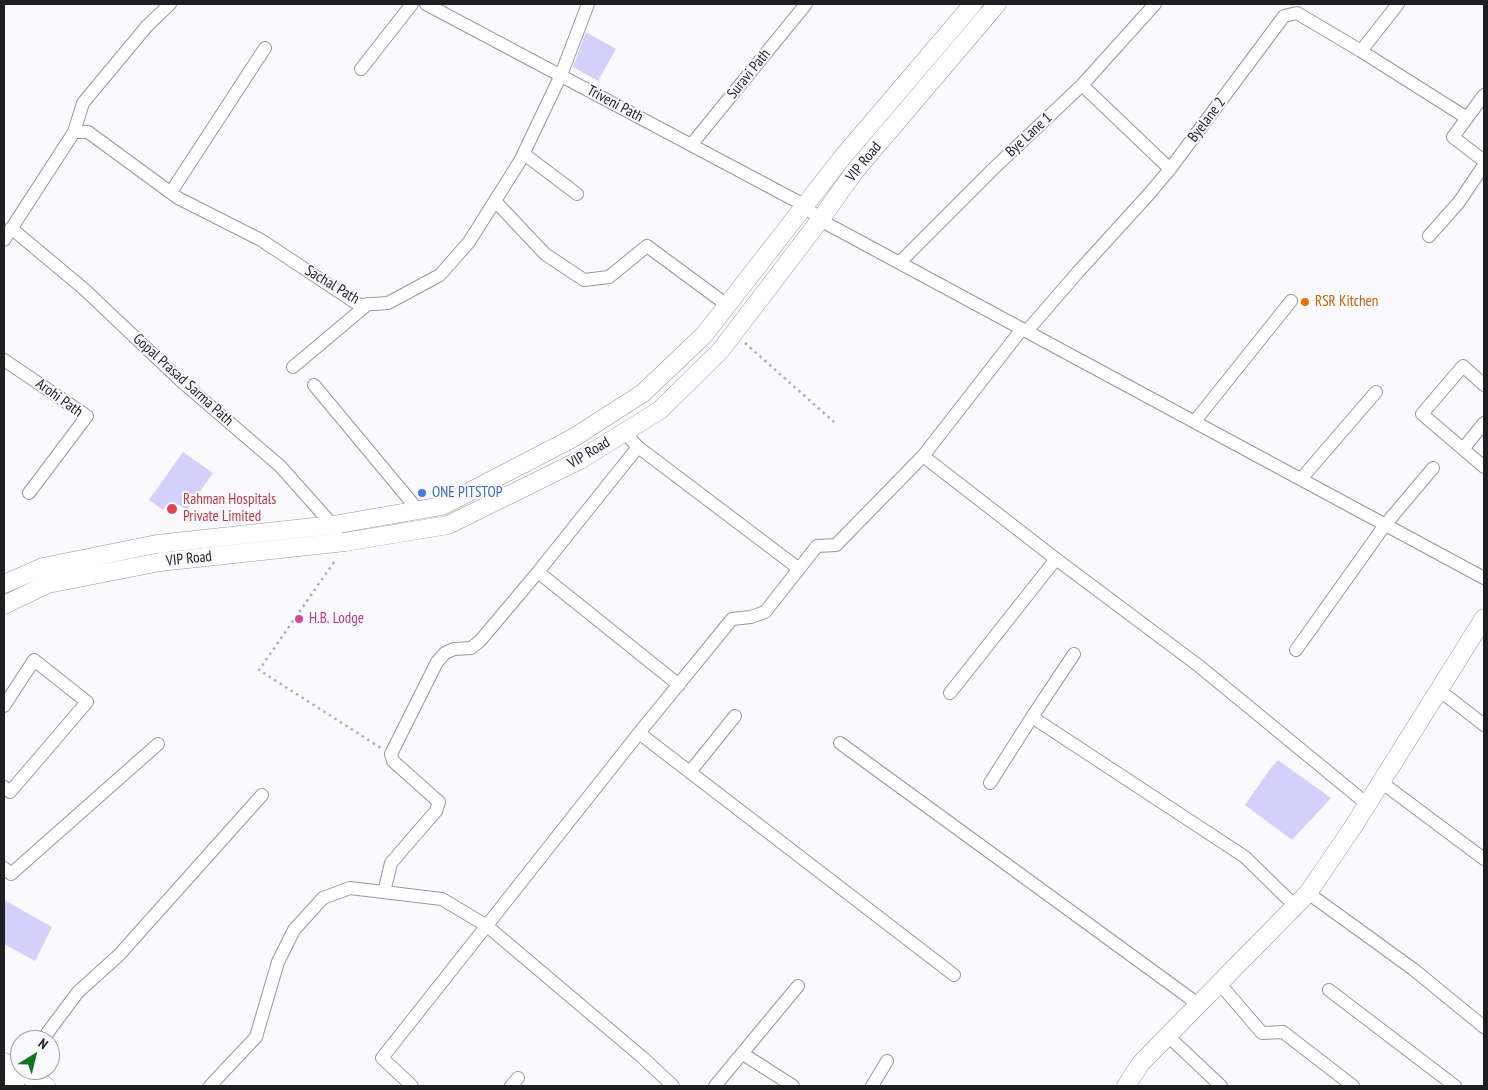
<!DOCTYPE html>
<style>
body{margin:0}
#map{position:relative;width:1488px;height:1090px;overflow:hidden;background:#f9f9fe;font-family:"PT Sans Narrow",sans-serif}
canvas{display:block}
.frame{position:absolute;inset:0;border:5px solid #1e1f23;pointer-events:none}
.north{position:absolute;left:10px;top:1030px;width:50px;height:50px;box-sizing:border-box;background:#f9f9fe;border:1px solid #a1a2a6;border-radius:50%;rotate:36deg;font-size:14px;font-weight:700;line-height:20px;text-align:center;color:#1e1f23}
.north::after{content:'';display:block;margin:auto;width:18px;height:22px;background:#187321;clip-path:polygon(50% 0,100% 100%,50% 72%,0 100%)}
</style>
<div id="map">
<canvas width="1488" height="1090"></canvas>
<div class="frame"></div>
<div class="north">N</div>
</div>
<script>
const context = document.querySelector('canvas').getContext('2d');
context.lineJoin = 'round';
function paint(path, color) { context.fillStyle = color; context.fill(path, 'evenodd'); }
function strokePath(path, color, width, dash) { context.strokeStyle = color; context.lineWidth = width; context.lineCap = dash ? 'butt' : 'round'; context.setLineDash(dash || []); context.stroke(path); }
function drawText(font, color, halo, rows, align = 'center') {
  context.font = font + ' "PT Sans Narrow",sans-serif'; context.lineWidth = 4; context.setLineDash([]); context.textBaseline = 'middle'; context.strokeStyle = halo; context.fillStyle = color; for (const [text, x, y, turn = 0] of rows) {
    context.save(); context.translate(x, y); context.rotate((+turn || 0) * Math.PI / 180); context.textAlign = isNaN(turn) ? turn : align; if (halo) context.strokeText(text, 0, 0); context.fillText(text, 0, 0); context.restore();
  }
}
paint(new Path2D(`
 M586 32 616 49 598 81 573 67Z
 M183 452 213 473 187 510 179 505 175 511 166 505 163 510 149 500Z
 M1278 760 1331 798 1292 840 1245 805 1270 769Z
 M4 900 52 927 35 961 4 944Z`), '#d5d0fb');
const street = new Path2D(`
 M426 4 804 205 820 220 1484 578
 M1361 51 1467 118 1453 137 1484 161
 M361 69 412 4
 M1082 85 1170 169
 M1467 118 1484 95
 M74 132 83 103 147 26 170 4
 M691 145 806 4
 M524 154 577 194
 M171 192 265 48
 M495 201 545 254 584 280 609 277 647 246 727 305
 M11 228 84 289 181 381 280 466 337 530
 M1429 236 1459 202 1484 165
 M4 240 74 132H88L178 198 261 240 359 305 388 303 440 275 469 242 520 161 561 75 588 4
 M900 262 991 171 1082 85 1155 4
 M1027 331 1078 272 1149 194 1170 169 1284 16 1297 13 1361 51 1398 4
 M4 360 87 416 29 493
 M293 367 368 304
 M314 385 418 510
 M1484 385 1463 366 1422 414 1484 467
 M1195 421 1291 301
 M624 432 638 447 798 568
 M1463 449 1484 423
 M923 456 1056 559 1199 666 1367 804
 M1301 479 1376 392
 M538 572 679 685
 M1296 650 1385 525 1433 468
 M1439 690 1484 725
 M950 693 1056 559
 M4 706 34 660 87 702 10 792 4 787
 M1032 717 1245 857 1296 907
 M639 733 954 975
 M840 743 1198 1004
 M690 772 735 716
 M1381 782 1484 859
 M990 783 1032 717 1074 654
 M4 868 11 874 158 744
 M384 892 391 863 436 811 439 802 393 761 391 754 437 662 445 653 454 649 471 648 480 641 538 572 638 447
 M1308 893 1413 969 1484 1027
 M1219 983 1262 1033 1283 1032 1353 1086
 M1329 990 1455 1086
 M1168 1036 1221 1086
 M42 1040 78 992 119 955 262 795
 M743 1054 793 1086
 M210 1086 256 1037 278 962 294 930 323 898 350 888 442 899 487 926 642 1057 673 1086
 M412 1086 382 1058 639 733 732 619 751 617 765 612 817 546 836 545 923 456 1022 329
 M511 1086 518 1078
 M715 1086 798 986
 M872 1086 887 1061`);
const secondary = new Path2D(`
 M4 584 43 567 157 544 333 525 442 506 573 438 643 393 704 335 841 159 973 4
 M4 605 48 584 160 562 345 542 448 525 580 460 660 410 721 350 820 220 855 171 997 4
 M4 1062 46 1086
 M4 1079 15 1086
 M1126 1086 1141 1063 1308 893 1353 827 1484 618`);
strokePath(street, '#9798a2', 14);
strokePath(secondary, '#9798a2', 19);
strokePath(new Path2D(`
 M745 343 834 422
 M334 562 259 670 381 748`), '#aeaeb3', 2.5, [2.5, 4]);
strokePath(street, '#fff', 12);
strokePath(secondary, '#fff', 18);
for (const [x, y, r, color] of [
 [1305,302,5,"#e8710a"],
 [422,493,5,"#3f7fe0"],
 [172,509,6,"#e0444e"],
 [299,619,5,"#d1479c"]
]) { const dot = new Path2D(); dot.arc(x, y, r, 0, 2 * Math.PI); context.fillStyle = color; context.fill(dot); strokePath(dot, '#f9f9fe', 2); }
drawText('15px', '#1e1f23', '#f9f9fe', [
 ["Suravi Path",749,74,-51],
 ["Triveni Path",615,104,28],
 ["Byelane 2",1207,120,-53],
 ["Bye Lane 1",1029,135,-43],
 ["VIP Road",864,162,-51],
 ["Sachal Path",332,285,31],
 ["Gopal Prasad Sarma Path",183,380,42],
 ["Arohi Path",59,398,36],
 ["VIP Road",589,453,-31],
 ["VIP Road",189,559,-6]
]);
drawText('15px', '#c56008', '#f9f9fe', [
 ["RSR Kitchen",1315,302]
], 'left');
drawText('15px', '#366cbe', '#f9f9fe', [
 ["ONE PITSTOP",432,493]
], 'left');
drawText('15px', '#be3a42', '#f9f9fe', [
 ["Rahman Hospitals",183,500],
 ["Private Limited",183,517]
], 'left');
drawText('15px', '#b23c85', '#f9f9fe', [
 ["H.B. Lodge",309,619]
], 'left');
</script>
